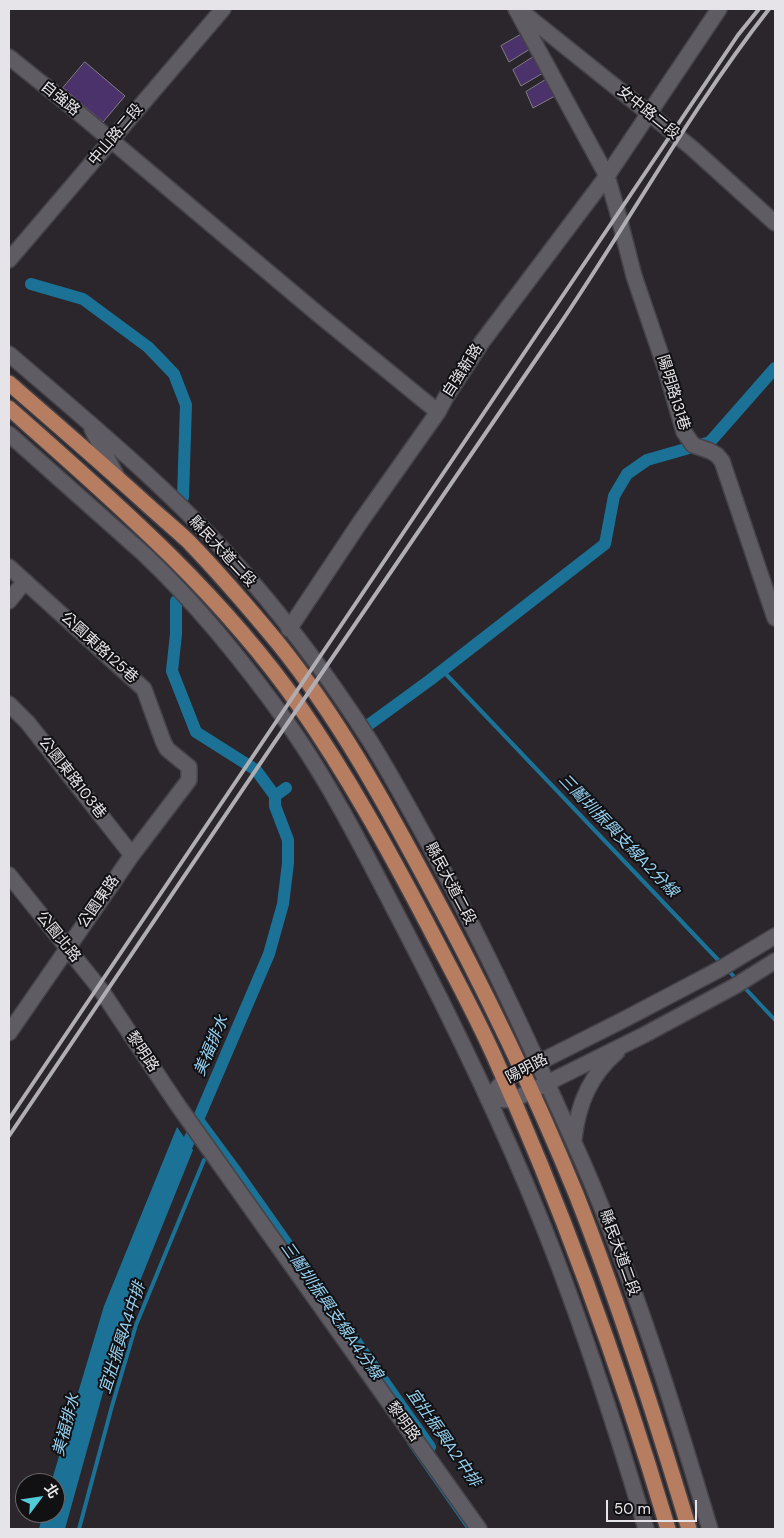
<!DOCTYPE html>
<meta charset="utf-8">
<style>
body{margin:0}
#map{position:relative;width:784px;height:1538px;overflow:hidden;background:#2a262c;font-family:"DM Sans","Noto Sans TC",sans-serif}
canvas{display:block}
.frame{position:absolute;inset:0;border:10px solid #e6e4e8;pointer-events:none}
.north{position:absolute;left:15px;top:1473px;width:50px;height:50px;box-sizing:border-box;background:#111013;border:1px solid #666568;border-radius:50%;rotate:59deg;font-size:14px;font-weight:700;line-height:20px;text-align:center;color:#e6e4e8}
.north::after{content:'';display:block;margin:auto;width:18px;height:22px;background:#52cbd8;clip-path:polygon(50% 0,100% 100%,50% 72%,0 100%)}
.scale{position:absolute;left:606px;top:1500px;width:91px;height:22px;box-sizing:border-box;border:2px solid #e6e4e8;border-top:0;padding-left:6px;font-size:15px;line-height:18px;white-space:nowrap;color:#e6e4e8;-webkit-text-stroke:4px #111013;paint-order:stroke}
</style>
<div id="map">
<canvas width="784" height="1538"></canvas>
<div class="frame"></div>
<div class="north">北</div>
<div class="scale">50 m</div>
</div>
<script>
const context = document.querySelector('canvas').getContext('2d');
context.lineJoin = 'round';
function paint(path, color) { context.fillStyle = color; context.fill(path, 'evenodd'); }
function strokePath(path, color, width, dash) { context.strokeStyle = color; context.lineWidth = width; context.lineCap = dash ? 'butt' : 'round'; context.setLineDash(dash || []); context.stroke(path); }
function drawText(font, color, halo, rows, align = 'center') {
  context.font = font + ' "DM Sans","Noto Sans TC",sans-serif'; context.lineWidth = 4; context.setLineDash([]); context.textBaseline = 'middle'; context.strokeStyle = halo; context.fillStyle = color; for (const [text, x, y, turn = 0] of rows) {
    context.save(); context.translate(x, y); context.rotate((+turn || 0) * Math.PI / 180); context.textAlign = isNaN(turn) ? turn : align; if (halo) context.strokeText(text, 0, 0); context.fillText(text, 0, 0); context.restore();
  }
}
paint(new Path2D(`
 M177 1127 193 1150 121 1328 65 1529H39L43 1513H55V1483H51L104 1306Z`), '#1b7296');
strokePath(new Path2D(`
 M443 671 722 964
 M727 969 737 980
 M742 985 775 1020
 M409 1443 469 1529
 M79 1529 112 1406 136 1325 204 1160`), '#1b7296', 4);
strokePath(new Path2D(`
 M31 284 83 299 148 347 174 374 186 405 183 497
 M176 601V634L172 671 196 732 256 770 275 796V806L288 840V863L283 904 269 954 182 1157
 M367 726 430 680 605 544 614 496 627 474 647 460 710 442 775 368
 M275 796 286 788
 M198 1120 235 1170 430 1447`), '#1b7296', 12);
const building = new Path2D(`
 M522 34 530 49 509 62 501 46Z
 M535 56 543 73 521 86 513 70Z
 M85 62 125 96 103 122 63 88Z
 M547 79 555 96 533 108 526 92Z`);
paint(building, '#4b326b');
strokePath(building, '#807d85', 1);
const minor = new Path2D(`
 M516 9 607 176 617 210 634 276 665 367 684 432 693 445 710 451 717 455 722 461 775 618
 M521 11 692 148 775 223
 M9 57 74 109 318 314 438 412 446 397 482 342 607 176 719 9
 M9 260 223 9
 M9 354C85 419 162 483 230 557 282 614 329 677 370 741 398 786 423 834 449 881 484 947 516 1014 547 1083 566 1125 586 1167 603 1211 645 1315 678 1422 710 1529
 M92 429 117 477
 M9 434 144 554C199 606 247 666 291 728 334 790 368 859 403 926 453 1022 500 1119 540 1218 581 1319 615 1425 646 1529
 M9 567 144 689 163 741 167 749 189 767V780L132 855 9 1033
 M9 601 25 581
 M289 629 361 521 438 412
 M9 704 28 723 132 855
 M9 875 101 990 177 1104 479 1529
 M488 1099 504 1080 625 1019 720 969 775 936
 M488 1099 513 1100 644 1035 735 986 775 961
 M574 1139C578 1104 590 1075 617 1052`);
const major = new Path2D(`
 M9 383C54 422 98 460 142 500 157 514 173 527 188 541 220 574 249 608 278 643 337 716 382 798 426 880 481 982 532 1086 576 1194 619 1303 655 1416 689 1529
 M9 408C113 500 220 592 300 707 348 776 389 851 428 925 450 968 474 1011 494 1056 563 1209 620 1368 668 1529`);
strokePath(minor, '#454248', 18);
strokePath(major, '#454248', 18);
strokePath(minor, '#605c64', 15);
strokePath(major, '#b67d60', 15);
strokePath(new Path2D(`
 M9 1119 738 35 759 9
 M9 1136C189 867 371 600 554 333 627 226 689 111 769 9`), '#b0aeb2', 4);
drawText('15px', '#e6e4e8', '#111013', [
 ["自強路",60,99,39],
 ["女中路二段",648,113,39],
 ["中山路二段",116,135,-50],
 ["自強新路",463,371,-57],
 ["陽明路131巷",673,393,73],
 ["縣民大道二段",222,552,47],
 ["公園東路125巷",99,648,42],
 ["公園東路103巷",72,778,52],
 ["縣民大道二段",450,884,62],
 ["公園東路",99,902,-55],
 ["公園北路",58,937,51],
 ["黎明路",142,1052,56],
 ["陽明路",527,1069,-28],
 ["縣民大道二段",619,1253,70],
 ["黎明路",403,1422,54]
]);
drawText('italic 16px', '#97d3f2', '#111013', [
 ["三鬮圳振興支線A2分線",618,836,46],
 ["美福排水",212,1046,-67],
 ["三鬮圳振興支線A4分線",331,1311,55],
 ["宜壯振興A4中排",123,1338,-72],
 ["美福排水",67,1425,-75],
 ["宜壯振興A2中排",443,1438,55]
]);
</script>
